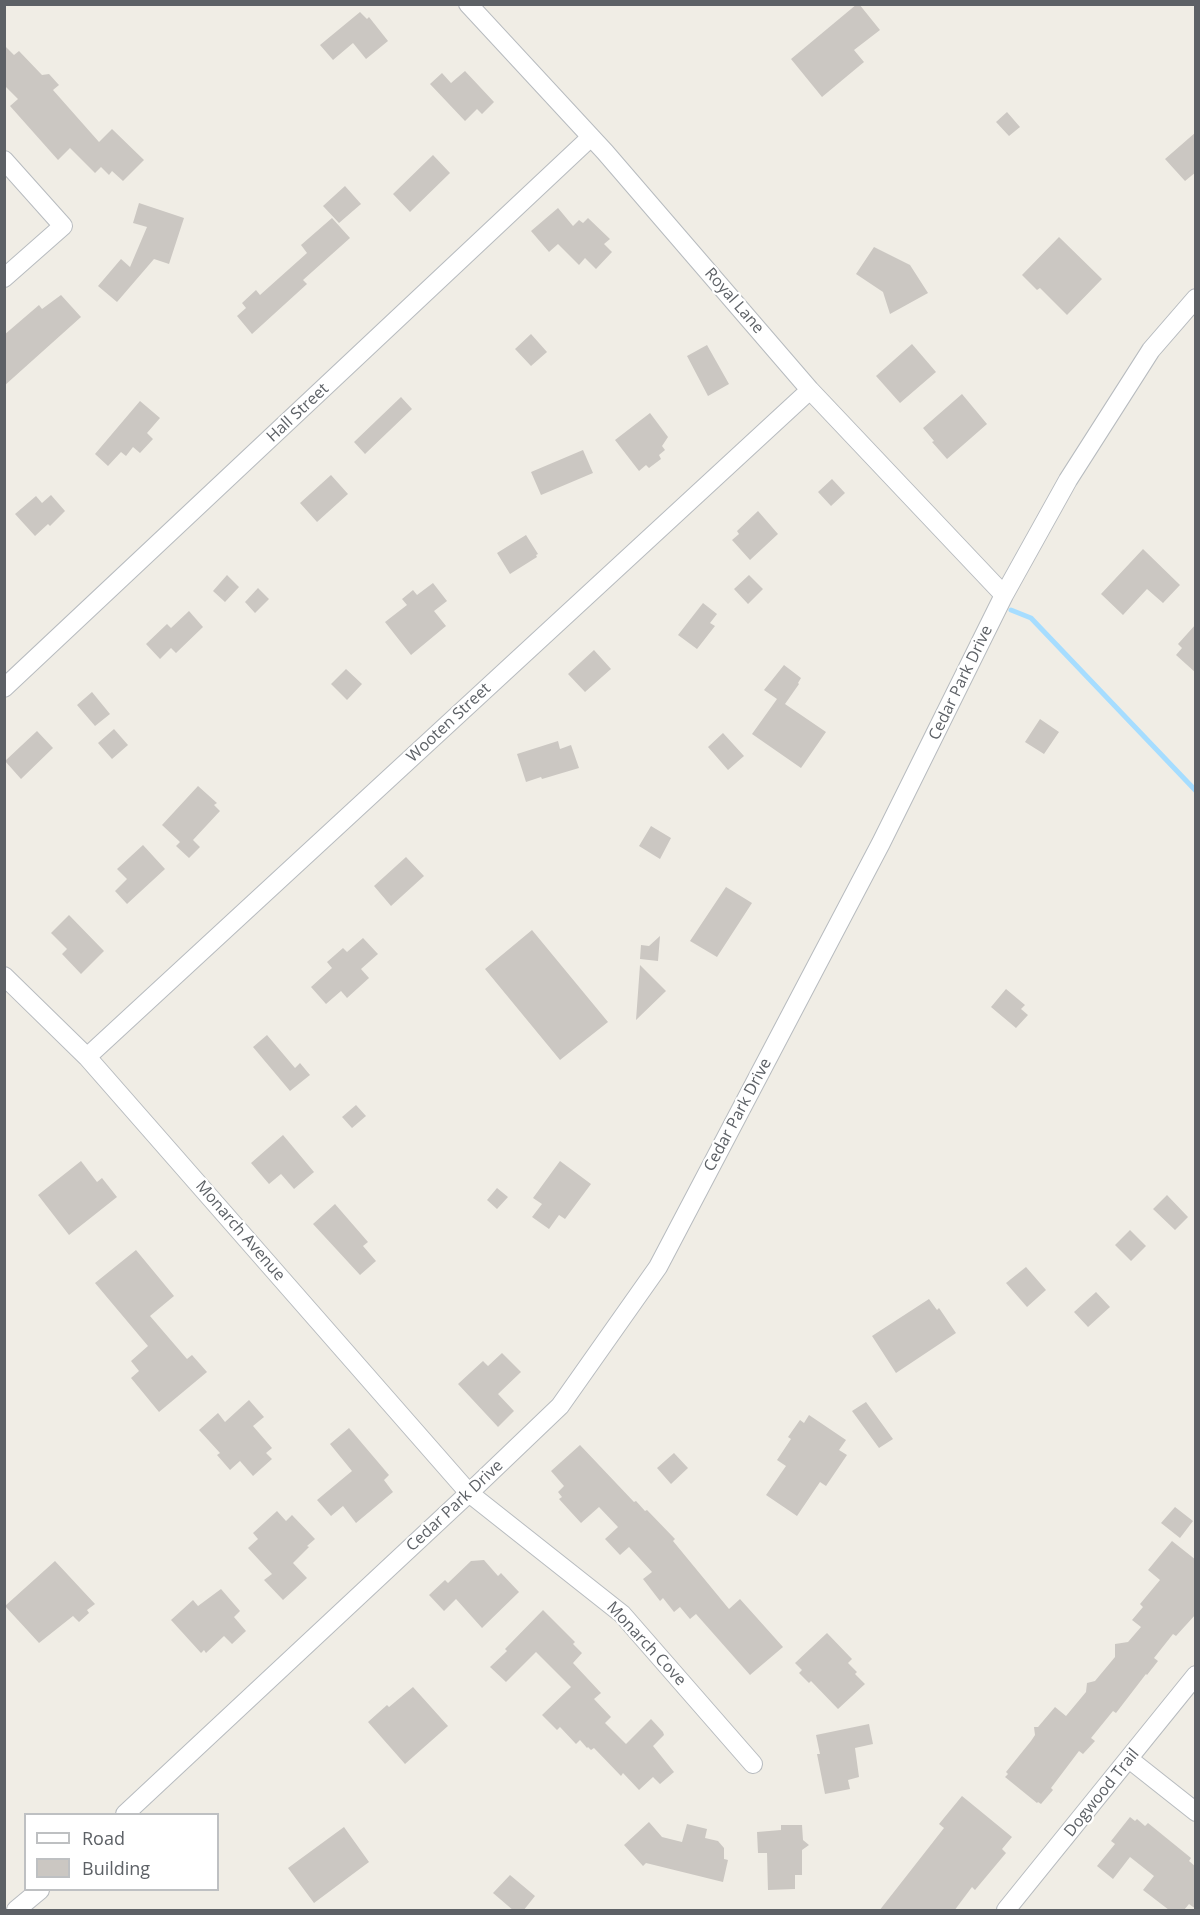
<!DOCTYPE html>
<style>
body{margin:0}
#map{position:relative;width:1200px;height:1915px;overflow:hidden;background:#f0ede5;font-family:"Open Sans",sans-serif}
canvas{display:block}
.frame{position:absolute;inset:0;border:6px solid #5d6166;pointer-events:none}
.legend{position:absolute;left:24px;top:1813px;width:195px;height:78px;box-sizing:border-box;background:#fff;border:2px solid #bec0c2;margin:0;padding:8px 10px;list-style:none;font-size:18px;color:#5d6166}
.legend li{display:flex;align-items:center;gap:12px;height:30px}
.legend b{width:30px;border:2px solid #bec0c2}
</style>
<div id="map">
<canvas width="1200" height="1915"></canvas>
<div class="frame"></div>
<ul class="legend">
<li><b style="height:8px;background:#fff"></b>Road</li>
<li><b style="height:16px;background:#cbc7c2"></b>Building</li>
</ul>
</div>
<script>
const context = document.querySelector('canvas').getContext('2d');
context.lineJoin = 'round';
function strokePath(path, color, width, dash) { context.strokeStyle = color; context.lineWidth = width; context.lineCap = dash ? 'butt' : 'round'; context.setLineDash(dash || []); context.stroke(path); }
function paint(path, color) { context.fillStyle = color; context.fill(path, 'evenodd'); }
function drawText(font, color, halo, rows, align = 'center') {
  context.font = font + ' "Open Sans",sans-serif'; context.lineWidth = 4.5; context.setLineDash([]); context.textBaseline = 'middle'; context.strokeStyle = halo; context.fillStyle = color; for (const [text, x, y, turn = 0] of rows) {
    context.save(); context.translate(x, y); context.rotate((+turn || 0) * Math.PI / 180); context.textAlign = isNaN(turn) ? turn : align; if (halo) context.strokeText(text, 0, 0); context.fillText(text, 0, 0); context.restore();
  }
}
strokePath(new Path2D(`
 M1011 610 1031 618 1196 791`), '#a6ddff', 5);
paint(new Path2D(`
 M857 4H859L880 30 854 50 864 62 822 97 791 59Z
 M360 12 367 19 369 17 388 41 366 59 353 43 333 60 320 45Z
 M4 45 14 55 19 51 42 75 49 74 59 85 53 90 99 142 112 129 144 160 123 181 112 171 109 175 101 167 95 173 70 148 58 160 10 106 18 99 4 85Z
 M465 71 494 102 482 114 477 109 465 121 430 84 442 73 451 83Z
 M1007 112 1020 127 1009 136 996 122Z
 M1196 132V172L1185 181 1165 159Z
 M433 155 450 173 410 212 393 194Z
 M345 186 361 204 339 223 323 206Z
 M139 203 184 218 169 264 154 259 117 302 98 286 121 259 130 267 147 227 133 223Z
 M558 208 573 226 579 220 583 223 588 218 610 239 604 244 612 252 596 269 585 258 579 265 558 244 549 252 531 231Z
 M332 218 350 238 303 280 307 284 252 334 237 316 246 308 242 303 256 290 260 295 307 253 301 245Z
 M1059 237 1102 279 1067 315 1040 288 1037 290 1022 275Z
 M874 247 910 265 928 293 890 314 883 292 856 274Z
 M61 295 81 317 4 386V335L39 305 42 309Z
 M531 334 547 352 531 366 515 349Z
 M912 344 936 372 900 403 876 376Z
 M707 345 729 384 708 396 687 356Z
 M962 394 987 424 947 459 932 442 934 441 923 428Z
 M401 397 412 409 365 454 354 442Z
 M140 401 160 418 147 433 153 439 140 453 133 447 126 456 121 452 108 466 95 454Z
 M650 413 668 437 662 446 665 450 659 455 661 459 649 468 646 465 639 471 615 440Z
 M583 450 593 473 541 495 531 472Z
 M331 475 348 494 317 522 300 503Z
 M832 479 845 493 831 506 818 492Z
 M51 495 65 511 50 526 48 524 35 536 15 514 36 496 42 503Z
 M758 511 778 534 750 560 732 540 739 534 737 531Z
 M526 535 538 554 536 555 537 557 510 574 497 553Z
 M1143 549 1180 585 1163 603 1147 589 1123 615 1101 594Z
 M227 575 239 587 225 602 213 591Z
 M749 575 763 589 748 604 734 589Z
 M433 583 447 601 434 611 446 626 411 655 385 622 407 605 402 599 413 590 417 595Z
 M258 588 269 599 255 613 245 602Z
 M703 603 717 614 710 623 715 626 697 649 678 635Z
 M189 611 203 627 176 653 171 648 160 659 146 644 167 624 171 628Z
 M1196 624V673L1176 655 1182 648 1178 644Z
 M594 650 611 669 585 692 568 674Z
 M784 665 801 678 798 683 799 684 785 704 826 732 801 768 752 734 777 699 764 690Z
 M346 669 362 684 347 700 331 684Z
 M92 692 110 714 95 726 77 705Z
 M1040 719 1059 732 1044 754 1025 742Z
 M114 729 128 745 112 759 98 743Z
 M37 731 53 748 21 779 5 761Z
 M723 733 744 756 728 770 708 747Z
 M558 741 560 749 571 745 579 768 542 779 541 777 526 782 517 754Z
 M198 786 217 803 214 805 220 811 193 840 200 847 189 858 176 846 180 842 162 825Z
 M651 826 671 838 660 859 639 846Z
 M143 845 165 869 127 904 115 891 127 879 117 869Z
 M406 857 424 876 391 906 374 886Z
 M726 887 752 903 717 957 690 941Z
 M69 915 104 951 81 974 62 954 67 949 51 933Z
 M532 930 608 1022 560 1060 485 969Z
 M660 936 658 961 640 959 641 945 649 946Z
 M363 938 378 954 361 969 369 978 347 998 341 991 326 1004 311 987 332 968 327 962 343 948 347 952Z
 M640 965 666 991 636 1020Z
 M1006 989 1025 1005 1021 1009 1028 1015 1016 1028 991 1007Z
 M267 1035 295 1068 300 1063 310 1075 290 1091 253 1047Z
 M356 1105 366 1116 352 1128 342 1117Z
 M283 1135 314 1172 294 1189 281 1174 269 1184 251 1163Z
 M81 1161 97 1182 102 1178 117 1197 69 1235 38 1195Z
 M560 1161 591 1184 565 1219 559 1215 549 1229 532 1217 542 1204 533 1198Z
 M497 1188 508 1197 497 1209 487 1200Z
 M1167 1195 1188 1217 1175 1230 1153 1209Z
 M335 1204 368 1242 363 1246 376 1261 360 1275 313 1224Z
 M1130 1230 1146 1246 1131 1261 1115 1245Z
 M136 1250 174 1296 150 1316 187 1359 192 1355 207 1372 159 1412 131 1378 139 1371 131 1361 148 1346 95 1283Z
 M1026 1267 1046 1290 1027 1307 1006 1283Z
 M1096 1292 1110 1307 1088 1327 1074 1312Z
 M929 1299 937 1310 939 1308 956 1333 896 1373 872 1336Z
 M502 1353 521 1372 498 1394 514 1411 498 1427 458 1384 483 1361 488 1366Z
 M249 1400 264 1417 253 1426 272 1448 266 1453 272 1459 253 1476 240 1461 230 1470 217 1455 220 1453 199 1430 218 1413 225 1422Z
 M866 1402 893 1439 879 1448 852 1411Z
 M809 1415 846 1440 839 1450 847 1455 826 1486 820 1482 797 1516 766 1495 786 1466 777 1460 791 1439 788 1437 800 1420 804 1423Z
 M349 1428 389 1475 384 1480 393 1492 356 1523 343 1506 331 1516 317 1500 352 1471 330 1444Z
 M580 1445 634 1502 636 1501 645 1511 647 1510 675 1539 673 1541 729 1609 740 1599 783 1647 750 1675 696 1614 690 1619 680 1607 674 1612 663 1598 660 1601 643 1579 652 1572 629 1547 620 1555 605 1539 618 1527 599 1507 581 1523 559 1499 562 1497 558 1492 564 1486 551 1471Z
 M674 1453 688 1468 671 1484 657 1468Z
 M1175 1507 1193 1521 1180 1538 1161 1523Z
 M277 1511 286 1521 292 1515 315 1539 307 1546 309 1547 293 1563 307 1578 283 1600 264 1580 272 1574 248 1548 258 1539 253 1533Z
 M1172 1541 1196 1560V1614L1176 1636 1173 1634 1154 1658 1158 1661 1147 1675 1146 1674 1116 1713 1113 1711 1091 1738 1095 1741 1083 1754 1079 1751 1051 1788 1053 1790 1041 1804 1038 1802 1037 1803 1005 1777 1008 1774 1006 1772 1031 1741 1035 1735 1034 1727H1038L1055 1707 1066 1716 1086 1692 1087 1683 1095 1681 1115 1657V1644L1128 1642 1141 1627 1132 1620 1143 1607 1140 1604 1160 1580 1148 1570Z
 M484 1560 498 1576 501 1573 519 1592 482 1628 456 1599 444 1611 429 1595 445 1580 448 1583 471 1561Z
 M55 1561 95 1604 87 1610 89 1613 79 1622 73 1616 39 1643 5 1606Z
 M221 1589 240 1611 234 1617 246 1631 232 1644 224 1636 206 1653 204 1650 201 1653 171 1620 193 1600 198 1606Z
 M543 1610 575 1642 573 1644 582 1653 573 1663 601 1693 594 1699 611 1717 605 1723 626 1744 651 1719 663 1732 664 1735 653 1746 674 1772 660 1784 653 1777 639 1790 623 1773 621 1776 594 1748 591 1750 588 1747 587 1748 580 1740 576 1744 560 1727 557 1730 542 1715 571 1687 536 1652 506 1682 490 1667 507 1651 505 1649Z
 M827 1633 852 1659 848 1663 857 1672 855 1674 865 1684 838 1709 811 1681 809 1683 799 1673 802 1670 795 1663Z
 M413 1687 448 1726 405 1764 368 1722 387 1705 389 1707Z
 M869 1724 873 1744 855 1748 859 1777 848 1780 850 1789 825 1794 817 1754H820L816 1735Z
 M962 1796 1012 1837 1002 1849 1006 1853 975 1890 972 1887 954 1911H879L944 1828 939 1824Z
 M1130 1817 1135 1821 1137 1819 1145 1826 1148 1823 1191 1858 1189 1861 1196 1867V1909L1189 1904 1184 1910H1169L1143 1890 1154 1876 1130 1857 1113 1879 1097 1866 1115 1844 1111 1841Z
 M649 1822 662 1837 682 1842 687 1824 707 1829 705 1838 718 1841 724 1848V1859L728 1860 723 1882 646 1863 643 1866 624 1845Z
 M781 1825H802L803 1840 809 1845 802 1850V1875H795V1889L768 1890 767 1853H758L757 1832 781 1830Z
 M344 1827 369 1862 314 1903 288 1868Z
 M510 1875 535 1896 523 1911H514L493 1893Z`), '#cbc7c2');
const street = new Path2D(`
 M468 4 605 152 810 390 1004 595
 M4 160 63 226 4 278
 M4 688 591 137
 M4 976 87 1057 469 1493 622 1614 753 1764
 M87 1057 810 390
 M1129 1759 1196 1812
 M125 1814 469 1493 560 1406 658 1267 881 843 1004 595 1068 480 1151 350 1196 298
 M16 1910 40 1890
 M1006 1910 1196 1675`);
strokePath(street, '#b7bbbf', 20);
strokePath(street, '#fff', 18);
drawText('16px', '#5d6166', '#fff', [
 ["Royal Lane",734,301,49],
 ["Hall Street",298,413,-43],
 ["Cedar Park Drive",961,683,-64],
 ["Wooten Street",449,723,-43],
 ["Cedar Park Drive",738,1115,-62],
 ["Monarch Avenue",240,1231,49],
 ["Cedar Park Drive",455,1506,-43],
 ["Monarch Cove",646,1644,47],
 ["Dogwood Trail",1102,1793,-51]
]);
</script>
